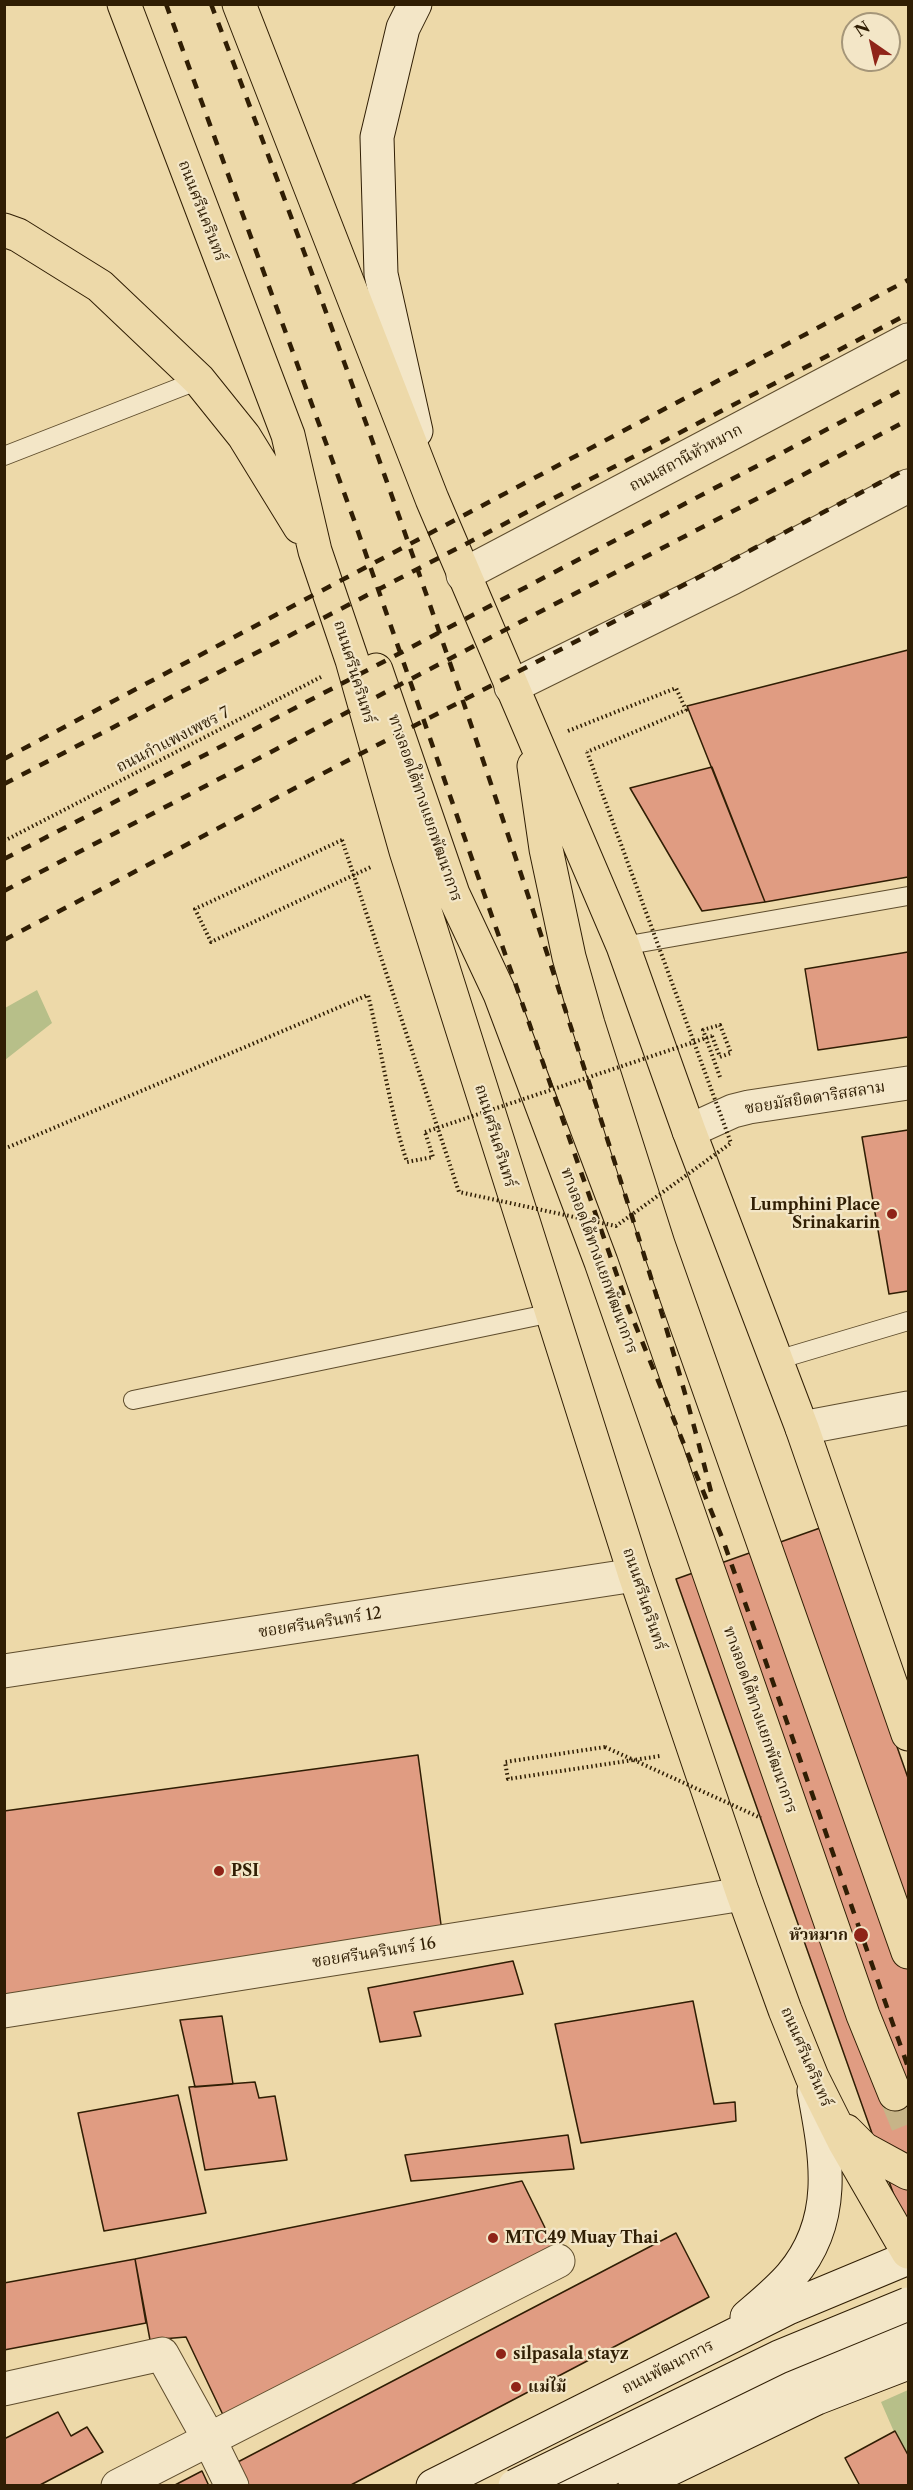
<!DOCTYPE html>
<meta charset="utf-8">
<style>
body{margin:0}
#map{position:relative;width:913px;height:2490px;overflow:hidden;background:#edd9a9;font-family:"Libre Caslon Text",serif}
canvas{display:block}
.frame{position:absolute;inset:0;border:6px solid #301e04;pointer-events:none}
.north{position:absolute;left:841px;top:12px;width:60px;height:60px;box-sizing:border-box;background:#f3e6c7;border:2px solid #a59679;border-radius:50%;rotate:326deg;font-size:16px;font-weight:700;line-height:24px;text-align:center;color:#301e04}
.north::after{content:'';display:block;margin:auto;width:21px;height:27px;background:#8f2418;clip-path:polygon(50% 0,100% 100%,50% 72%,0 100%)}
</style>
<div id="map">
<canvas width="913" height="2490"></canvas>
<div class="frame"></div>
<div class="north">N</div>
</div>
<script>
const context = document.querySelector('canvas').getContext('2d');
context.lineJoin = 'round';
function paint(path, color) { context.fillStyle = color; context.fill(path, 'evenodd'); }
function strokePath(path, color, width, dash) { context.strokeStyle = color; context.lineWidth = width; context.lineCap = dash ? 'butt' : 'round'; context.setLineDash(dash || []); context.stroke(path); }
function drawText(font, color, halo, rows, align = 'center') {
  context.font = font + ' "Libre Caslon Text","Noto Serif Thai",serif'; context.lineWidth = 4.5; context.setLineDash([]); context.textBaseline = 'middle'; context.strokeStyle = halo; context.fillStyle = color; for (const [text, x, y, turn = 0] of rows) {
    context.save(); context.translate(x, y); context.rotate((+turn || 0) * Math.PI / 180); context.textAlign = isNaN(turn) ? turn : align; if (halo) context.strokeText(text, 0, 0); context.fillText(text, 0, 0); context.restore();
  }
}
paint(new Path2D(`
 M37 990 52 1023 5 1060V1008Z
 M908 2390V2464L881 2402Z`), '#b7bf89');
const building = new Path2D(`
 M908 650V877L765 902 687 706Z
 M712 767 765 902 702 911 630 788Z
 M908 952V1037L818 1050 805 969Z
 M908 1130V1291L889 1294 862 1137Z
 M820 1528 908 1778V2235L676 1579Z
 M418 1755 442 1932 4 2007V1811Z
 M513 1961 523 1994 414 2012 421 2036 380 2042 368 1988Z
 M693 2001 714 2104 735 2102 736 2121 581 2143 555 2024Z
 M222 2016 233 2084 195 2087 180 2020Z
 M255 2082 259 2098 275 2096 287 2160 205 2170 189 2087Z
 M178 2095 206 2213 104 2231 78 2113Z
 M568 2135 574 2169 411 2181 405 2155Z
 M522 2181 554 2246 224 2417 186 2337 150 2340 135 2259Z
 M676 2233 709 2297 349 2486H246L234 2464Z
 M135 2259 146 2323 4 2350V2283Z
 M58 2412 71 2436 87 2427 103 2452 38 2486H4V2439Z
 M895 2431 908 2455V2486H860L845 2458Z
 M202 2471 209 2486H173Z`);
paint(building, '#e09c82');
strokePath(building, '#301e04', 1.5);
strokePath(new Path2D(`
 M895 2094 908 2126`), '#c7b488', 33, [33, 16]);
const service = new Path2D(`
 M4 456 199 380
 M623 946 908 896
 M777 1360 908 1321
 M133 1400 552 1313`);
const minor = new Path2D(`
 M463 575 908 340
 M511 687 732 578 908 486
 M689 1131 733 1111 749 1107 908 1083
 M802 1428 908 1408
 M4 1671 635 1575
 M4 2011 743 1894
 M4 2389 162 2354 209 2439 232 2486
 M118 2486 558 2261`);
const secondary = new Path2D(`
 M415 4 403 28 377 137 381 274 416 431
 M747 2317C762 2304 778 2291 791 2276 839 2220 826 2156 814 2091
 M433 2486 788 2308 908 2258
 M575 2486 787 2381 908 2330
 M635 2486 817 2398 908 2363`);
const primary = new Path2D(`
 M124 4 288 435 315 551 352 660 406 851 635 1575 743 1894 785 2010 812 2077 845 2143 908 2252
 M239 4 432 499 623 946 689 1131 802 1428 908 1734
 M4 230 18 235 100 286 199 380 244 436 300 527
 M376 670 453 894 500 994 601 1262 863 2015 895 2094
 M534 766 546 849 569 957 588 1024 658 1244 908 1952
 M846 2131 864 2149 908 2173`);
strokePath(service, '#5f4d2d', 20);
strokePath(minor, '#5f4d2d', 35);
strokePath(secondary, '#301e04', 35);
strokePath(primary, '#301e04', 35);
strokePath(new Path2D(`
 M568 731 676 688 686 710 587 752
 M342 840 195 909 211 942 373 866
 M4 841 321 677
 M712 1036 720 1057 731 1053 720 1025 703 1030 720 1077
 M4 1149 368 995C382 1051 389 1108 407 1162L433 1157 425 1132
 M605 1747 505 1762 508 1779 660 1756`), '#301e04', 4, [1.5, 3]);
strokePath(service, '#f3e6c7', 18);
strokePath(minor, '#f3e6c7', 33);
strokePath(secondary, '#f3e6c7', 33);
strokePath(primary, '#edd9a9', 33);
strokePath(new Path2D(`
 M166 4 354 520 628 1307 723 1540 908 2067
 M211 4C335 328 450 654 557 984 612 1155 670 1325 713 1500
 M4 759 908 280
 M4 784 908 314
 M4 859C307 703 607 544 908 387
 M4 891 908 420
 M4 940 908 468`), '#301e04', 4.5, [10, 10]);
const secondaryBridge = new Path2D(`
 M515 2486 779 2357 908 2304`);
strokePath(secondaryBridge, '#301e04', 35, []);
strokePath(new Path2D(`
 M342 840 459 1192 616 1226 731 1143 587 752
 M425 1132 712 1036
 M605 1747 761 1818`), '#301e04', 4, [1.5, 3]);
strokePath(secondaryBridge, '#f3e6c7', 33);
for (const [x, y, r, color] of [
 [892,1214,6,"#8f2418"],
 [219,1871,6,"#8f2418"],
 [861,1935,8,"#8f2418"],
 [493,2238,6,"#8f2418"],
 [501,2354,6,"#8f2418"],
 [516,2387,6,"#8f2418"]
]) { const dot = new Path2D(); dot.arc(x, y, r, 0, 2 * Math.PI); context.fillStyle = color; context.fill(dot); strokePath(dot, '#f3e6c7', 2); }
drawText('16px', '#301e04', '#f3e6c7', [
 ["ถนนศรีนครินทร์",202,211,69],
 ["ถนนสถานีหัวหมาก",686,458,-28],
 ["ถนนศรีนครินทร์",354,672,73],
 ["ถนนกำแพงเพชร 7",173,740,-27],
 ["ทางลอดใต้ทางแยกพัฒนาการ",425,808,71],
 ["ซอยมัสยิดดาริสสลาม",815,1098,-9],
 ["ถนนศรีนครินทร์",495,1136,73],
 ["ทางลอดใต้ทางแยกพัฒนาการ",599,1261,70],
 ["ถนนศรีนครินทร์",644,1599,72],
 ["ซอยศรีนครินทร์ 12",320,1623,-9],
 ["ทางลอดใต้ทางแยกพัฒนาการ",760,1720,71],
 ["ซอยศรีนครินทร์ 16",374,1953,-9],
 ["ถนนศรีนครินทร์",806,2057,67],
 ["ถนนพัฒนาการ",668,2367,-27]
]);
drawText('bold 16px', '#301e04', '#f3e6c7', [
 ["Lumphini Place",880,1205,"right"],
 ["Srinakarin",880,1223,"right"],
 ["PSI",231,1871],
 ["หัวหมาก",848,1935,"right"],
 ["MTC49 Muay Thai",505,2238],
 ["silpasala stayz",513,2354],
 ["แม่ไม้",528,2387]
], 'left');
</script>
